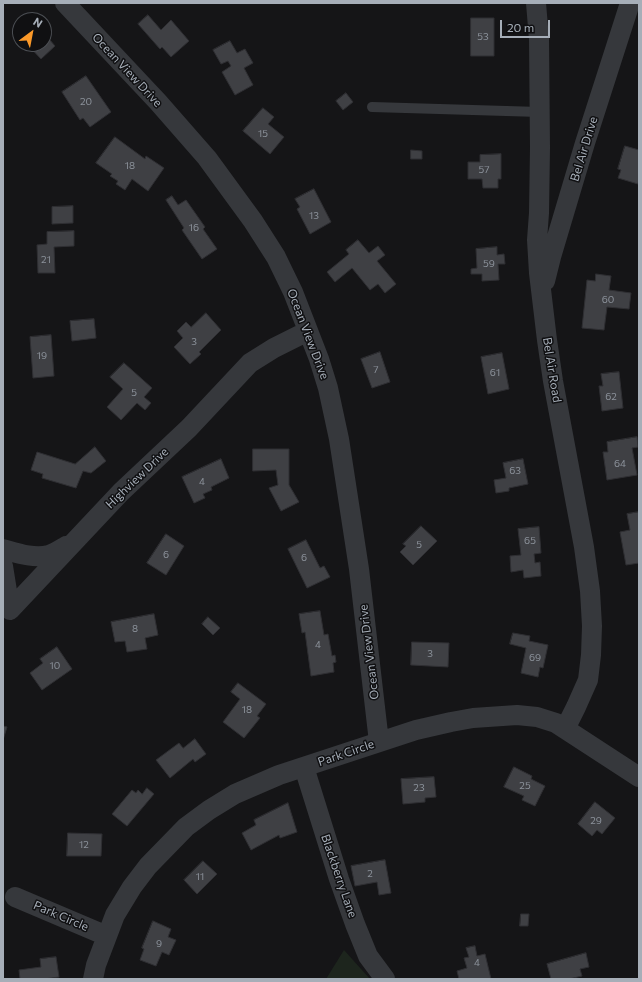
<!DOCTYPE html>
<style>
body{margin:0}
#map{position:relative;width:642px;height:982px;overflow:hidden;background:#151517;font-family:Commissioner,sans-serif}
canvas{display:block}
.frame{position:absolute;inset:0;border:4px solid #a6aeb8;pointer-events:none}
.north{position:absolute;left:12px;top:12px;width:40px;height:40px;box-sizing:border-box;background:#101012;border:1px solid #4c4f54;border-radius:50%;rotate:32deg;font-size:11px;font-weight:700;line-height:16px;text-align:center;color:#a6aeb8}
.north::after{content:'';display:block;margin:auto;width:14px;height:18px;background:#fb9929;clip-path:polygon(50% 0,100% 100%,50% 72%,0 100%)}
.scale{position:absolute;left:500px;top:20px;width:50px;height:18px;box-sizing:border-box;border:2px solid #a6aeb8;border-top:0;padding-left:5px;font-size:12px;line-height:14px;white-space:nowrap;color:#a6aeb8;-webkit-text-stroke:3px #101012;paint-order:stroke}
</style>
<div id="map">
<canvas width="642" height="982"></canvas>
<div class="frame"></div>
<div class="north">N</div>
<div class="scale">20 m</div>
</div>
<script>
const context = document.querySelector('canvas').getContext('2d');
context.lineJoin = 'round';
function paint(path, color) { context.fillStyle = color; context.fill(path, 'evenodd'); }
function strokePath(path, color, width, dash) { context.strokeStyle = color; context.lineWidth = width; context.lineCap = dash ? 'butt' : 'round'; context.setLineDash(dash || []); context.stroke(path); }
function drawText(font, color, halo, rows, align = 'center') {
  context.font = font + ' Commissioner,sans-serif'; context.lineWidth = 3; context.setLineDash([]); context.textBaseline = 'middle'; context.strokeStyle = halo; context.fillStyle = color; for (const [text, x, y, turn = 0] of rows) {
    context.save(); context.translate(x, y); context.rotate((+turn || 0) * Math.PI / 180); context.textAlign = isNaN(turn) ? turn : align; if (halo) context.strokeText(text, 0, 0); context.fillText(text, 0, 0); context.restore();
  }
}
paint(new Path2D(`
 M344 950 370 979H326Z`), '#1d251d');
const building = new Path2D(`
 M148 15 161 30 171 20 189 41 171 57 162 47 160 49 138 24Z
 M471 18H494V56H471Z
 M44 33 55 46 41 59 27 44H44Z
 M230 41 237 53 245 49 253 63 244 68 253 85 235 95 222 72 231 66 228 61 221 64 213 50Z
 M86 76 111 112 90 127 83 118 80 120 62 92Z
 M346 93 353 102 343 110 336 101Z
 M263 108 274 117 268 124 284 137 270 154 243 131Z
 M115 137 145 159 146 156 164 168 148 191 132 179 125 190 116 184 118 181 110 176 112 174 96 163Z
 M625 146 639 150V179L638 184 618 178 621 170 618 169Z
 M411 150 422 151V159H411Z
 M501 154V179H498V188H483L482 179H468V162H480V155Z
 M314 189 331 222 310 234 297 209 300 207 295 199Z
 M172 196 178 205 186 200 205 227 203 229 217 249 202 259 182 230 184 228 166 200Z
 M73 206V223L52 224V207Z
 M74 231V246L54 247 55 273H38L37 245 47 244V232Z
 M358 240 369 253 378 246 385 255 377 261 396 284 385 293 378 284 370 290 352 268 335 282 327 272 349 254 346 250Z
 M497 247V255L504 254 505 264H498L499 280 482 281V274H471V269L477 268 476 249Z
 M596 274 611 276 609 290 631 293 629 309 607 307 604 330 582 328 587 280 595 281Z
 M206 313 221 330 199 352 201 354 190 364 174 347 183 338 177 331 186 322 191 327Z
 M94 319 96 338 72 341 70 321Z
 M51 335 54 376 33 378 30 337Z
 M380 352 390 382 372 388 361 359Z
 M502 353 509 389 488 394 481 357Z
 M124 363 152 388 144 397 151 403 145 410 137 403 121 420 107 407 123 389 110 377Z
 M619 372 623 408 602 411 599 386H603L601 374Z
 M637 437 638 447 632 448 637 475 607 480 603 452H608L607 442Z
 M95 447 106 461 91 473 83 471 76 488 42 478 43 474 31 470 37 452 75 464Z
 M253 449H289V485L299 502 281 511 269 488 278 485 276 470 253 471Z
 M221 459 229 478 211 487 212 490 203 494 205 498 194 503 182 477Z
 M523 459 528 484 509 488V491L496 493 494 480 506 478 503 463Z
 M639 512V563L626 565 620 532 630 530 627 514Z
 M421 526 437 541 413 565 400 552 406 546 403 544Z
 M539 527 541 553 534 554 535 563 540 562 541 576 524 578 523 570 511 572 510 556 521 555 518 529Z
 M166 534 184 546 166 575 147 563Z
 M306 540 320 568 324 566 330 577 307 588 288 549Z
 M320 611 324 635 328 634 332 656 335 655 336 662 333 663 334 672 311 676 305 632 302 633 299 614Z
 M154 614 158 635 145 638 147 649 127 652 125 641 115 642 111 622Z
 M208 617 220 628 213 635 202 624Z
 M513 633 530 636 529 641 548 645 543 668 540 667 538 677 521 673 526 648 510 644Z
 M412 642 449 643 448 667 411 665Z
 M57 647 72 669 42 690 30 673 43 663 40 659Z
 M238 683 266 704 257 716 260 718 244 738 223 722 240 699 231 692Z
 M3 726 7 727 3 740Z
 M195 739 206 754 195 762 193 759 170 778 156 760 179 743 183 748Z
 M514 767 532 776 531 779 545 786 535 806 522 800 524 796 504 787Z
 M434 777 436 797 425 798V802L403 804 401 779Z
 M147 788 154 794 127 826 112 814 132 790 136 793 138 790 142 794Z
 M595 802 615 818 602 834 597 830 592 836 578 824Z
 M288 803 297 832 280 838 279 835 251 850 242 833 256 825 254 820Z
 M68 833 102 834 101 856H67Z
 M385 860 391 893 379 895 377 882 355 886 351 866Z
 M203 861 217 874 197 894 184 880Z
 M521 914H529L528 926H520Z
 M153 921 171 929 168 937 176 940 169 955 162 952 156 966 140 960 144 949 142 948Z
 M475 946 477 956 485 954 491 979H459L457 971 467 968 464 958 469 957 466 948Z
 M586 953 589 967 580 969 582 976 569 979H551L547 964Z
 M56 957 59 977 44 979H20L19 970 41 967 40 959Z`);
paint(building, '#3f4044');
strokePath(building, '#2f2f33', 1);
strokePath(new Path2D(`
 M372 107 540 112`), '#36383c', 10);
strokePath(new Path2D(`
 M65 3 158 102 207 158 253 221 276 257 293 292 319 359 328 388 339 439 359 569 379 742
 M536 3 539 39 540 148 539 213 537 240 539 273 547 340 553 381 584 547 590 591 592 626 591 655 588 680 576 707 565 729
 M545 281 551 257 585 143 630 3
 M3 549C17 553 34 559 49 555 55 553 61 549 66 546
 M3 566 10 610 121 492 189 428 250 363 274 348 308 331
 M304 767 339 879 355 924 368 956 385 979
 M15 897 107 936
 M93 979 96 965 115 915 132 887 148 866 186 827 209 810 235 794 279 775 416 730 451 722 473 718 517 715 537 717 556 723 639 777`), '#36383c', 20);
drawText('10px', '#8c929b', null, [
 ["53",483,37],
 ["20",86,102],
 ["15",263,134],
 ["18",130,166],
 ["57",484,170],
 ["13",314,216],
 ["16",194,228],
 ["21",46,260],
 ["59",489,264],
 ["60",608,300],
 ["3",194,342],
 ["19",42,356],
 ["7",376,370],
 ["61",495,373],
 ["5",134,393],
 ["62",611,397],
 ["64",620,464],
 ["63",515,471],
 ["4",202,482],
 ["65",530,541],
 ["5",419,545],
 ["6",166,555],
 ["6",304,558],
 ["8",135,629],
 ["4",318,645],
 ["3",430,654],
 ["69",535,658],
 ["10",55,666],
 ["18",247,710],
 ["25",525,786],
 ["23",419,788],
 ["29",596,821],
 ["12",84,845],
 ["2",370,874],
 ["11",200,877],
 ["9",159,944],
 ["4",477,963]
]);
drawText('12px', '#a6aeb8', '#101012', [
 ["Ocean View Drive",127,70,47],
 ["Bel Air Drive",584,149,-73],
 ["Ocean View Drive",308,334,69],
 ["Bel Air Road",552,370,81],
 ["Highview Drive",137,478,-44],
 ["Ocean View Drive",369,652,-97],
 ["Park Circle",346,753,-19],
 ["Blackberry Lane",339,876,71],
 ["Park Circle",61,916,23]
]);
</script>
